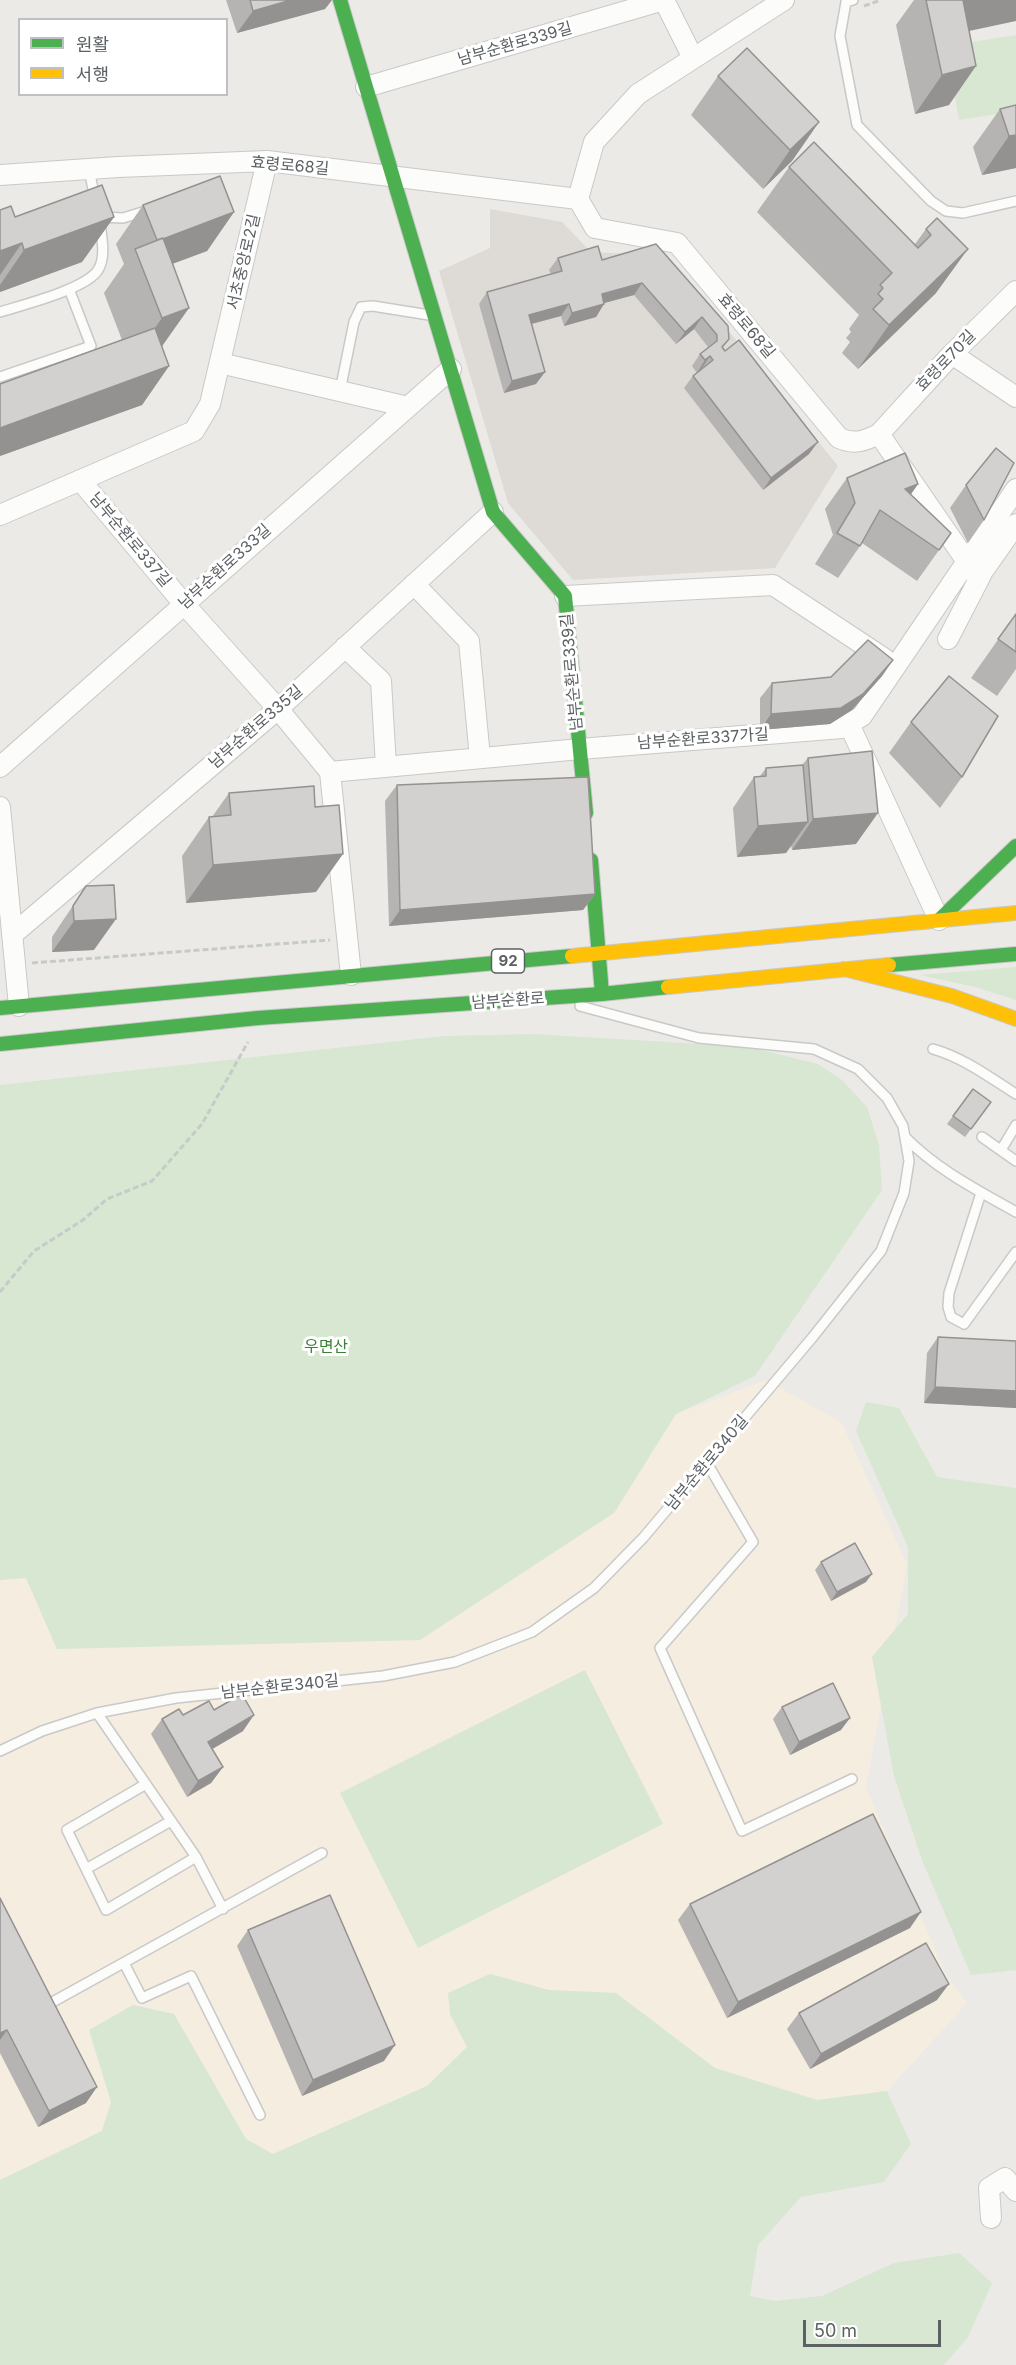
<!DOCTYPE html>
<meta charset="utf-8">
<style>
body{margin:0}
#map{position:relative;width:1016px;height:2365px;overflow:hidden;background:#eceae6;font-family:Inter,"Noto Sans KR",sans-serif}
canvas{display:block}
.legend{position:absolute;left:18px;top:18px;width:210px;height:78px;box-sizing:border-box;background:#fff;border:2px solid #bec0c1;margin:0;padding:8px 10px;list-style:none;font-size:18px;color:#5c6164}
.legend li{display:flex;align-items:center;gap:12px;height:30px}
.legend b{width:30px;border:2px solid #bec0c1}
.scale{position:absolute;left:803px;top:2320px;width:138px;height:27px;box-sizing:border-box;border:3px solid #5c6164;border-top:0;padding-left:8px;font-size:18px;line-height:21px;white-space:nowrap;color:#5c6164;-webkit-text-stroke:4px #fff;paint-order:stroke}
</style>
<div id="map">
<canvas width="1016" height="2365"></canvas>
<ul class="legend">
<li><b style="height:8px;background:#4caf50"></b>원활</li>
<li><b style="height:8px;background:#ffc107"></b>서행</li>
</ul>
<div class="scale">50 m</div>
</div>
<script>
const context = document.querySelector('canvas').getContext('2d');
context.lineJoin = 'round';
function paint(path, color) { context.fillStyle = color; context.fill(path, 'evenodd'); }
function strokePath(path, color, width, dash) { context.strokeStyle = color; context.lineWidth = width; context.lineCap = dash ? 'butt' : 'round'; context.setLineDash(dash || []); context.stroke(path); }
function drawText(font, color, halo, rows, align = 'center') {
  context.font = font + ' Inter,"Noto Sans KR",sans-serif'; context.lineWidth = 6; context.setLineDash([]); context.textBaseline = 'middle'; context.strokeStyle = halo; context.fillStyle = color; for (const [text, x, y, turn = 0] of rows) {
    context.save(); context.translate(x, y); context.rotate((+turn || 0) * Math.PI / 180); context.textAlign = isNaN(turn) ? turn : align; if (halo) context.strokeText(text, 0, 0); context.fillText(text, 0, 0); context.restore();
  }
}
paint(new Path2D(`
 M766 1380 842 1423 907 1565 866 1787 945 1973 967 2003 887 2091 818 2100 715 2068 616 1993 549 1990 490 1974 450 2015 467 2047 427 2086 273 2154 246 2139 174 2015 89 2030 111 2102 102 2132 0 2180V1580L26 1578 57 1649 420 1640 613 1513 676 1414Z`), '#f5eddf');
paint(new Path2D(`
 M490 209 562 222 591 252 668 256 838 466 775 568 573 580 508 503 439 271 490 248Z`), '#dedad6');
paint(new Path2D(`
 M1016 35V111L959 120 946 46Z
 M1016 967V1000L975 987 920 975Z
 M534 1034 749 1047 818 1064 842 1080 867 1107 879 1145 882 1190 755 1376 676 1414 614 1513 420 1640 57 1649 26 1578 0 1580V1085L444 1036Z
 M866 1402 899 1408 937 1477 1016 1488V1970L971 1975 922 1860 894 1776 872 1657 908 1614V1547L856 1431Z
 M585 1670 663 1824 418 1948 340 1793Z
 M490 1974 549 1990 616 1993 715 2068 817 2100 887 2091 911 2144 884 2182 801 2197 758 2245 750 2296 775 2301 822 2296 894 2263 959 2253 992 2283 968 2337 944 2365H0V2180L102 2131 111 2102 89 2030 133 2005 174 2014 246 2139 273 2154 427 2086 467 2047 450 2014 448 1993Z`), '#d7e7d2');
const lane = new Path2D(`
 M853 0 846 2 840 36 857 125 931 201 946 211 963 213 1016 201
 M89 169 95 199
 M101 217 123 218 146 211
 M0 312C23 305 86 289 98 270 106 258 102 238 100 224
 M0 377 91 346 69 289
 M340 391 354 322 361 307 373 306 429 315
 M933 1049C964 1058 989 1077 1016 1094
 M905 1137C936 1169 977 1190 1016 1212
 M982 1137 1016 1161
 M1001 1150 1016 1125
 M981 1193 949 1293 948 1307 951 1317 964 1324 1016 1252
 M707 1463 753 1542 660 1648 742 1831 852 1779
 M97 1713 196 1857 223 1909
 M0 1751 42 1731 97 1713 176 1698 383 1676 455 1662 532 1632 594 1588 643 1538 812 1338 881 1251 904 1193 909 1161 903 1126 887 1098 858 1069 814 1049 699 1038 580 1006
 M146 1784 67 1830 106 1910 196 1857
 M86 1869 171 1821
 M124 1963 142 1998 191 1976 260 2115
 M46 1999 49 2004 322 1853`);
const street = new Path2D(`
 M664 0 693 58
 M366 87 664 0
 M0 175 118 167 267 161 578 199 594 142 638 94 784 0
 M578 199 595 228 677 243 839 438C855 445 864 441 879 434L952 354 1016 291
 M952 354 1016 397
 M220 363 408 407
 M879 434 979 579 948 639 983 571 1016 524
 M80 480 184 604 278 709 330 772 351 975
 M0 515 194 431 210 404 267 161
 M414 584 469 641 480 758
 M565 596 773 585 885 659
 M345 647 381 681 386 767
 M849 724 939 920
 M0 767 451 369
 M330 772 580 749 842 728 862 716 1016 489
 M0 807 19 1006
 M12 935 278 709 493 512
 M991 2218 989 2188 1005 2178 1016 2191`);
const fast = new Path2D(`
 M340 0 493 512 565 596 586 813
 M591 860 602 994
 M939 920 1016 846
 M889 965 1016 954
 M0 1008 572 956
 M0 1044 258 1018 602 994 668 987`);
const slow = new Path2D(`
 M572 956 1016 913
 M844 969 952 996 1016 1019
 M668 987 889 965`);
strokePath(lane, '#c8c9c8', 12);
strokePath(street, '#c8c9c8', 22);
strokePath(fast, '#c8c9c8', 16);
strokePath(slow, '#c8c9c8', 16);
strokePath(new Path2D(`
 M864 6 881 0
 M32 963 330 940
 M0 1292 34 1251 83 1220 107 1199 152 1181 202 1124 248 1042`), '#c6cbc8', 3, [6, 3]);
strokePath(lane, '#fcfcfb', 9);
strokePath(street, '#fcfcfb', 20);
strokePath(fast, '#4caf50', 14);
strokePath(slow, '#ffc107', 14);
paint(new Path2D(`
 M226 0H332L325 9 237 33Z
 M914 0H1016L969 31 949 105 915 114 896 25Z
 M718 76 819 122 792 161 763 189 691 115Z
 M1016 105V168L982 175 973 147 1000 109Z
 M789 167 915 244 926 229 937 218 936 293 858 369 842 353 850 342 846 338 851 332 849 329 859 315 757 212Z
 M143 205 234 212 207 251 172 264 162 347 169 366 142 405 0 456V384L122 340 104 293 124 264 116 244Z
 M0 210 15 217H114L82 262 0 292Z
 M558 258 602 260 728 326 723 348 809 454 763 490 684 388 693 376 702 369 697 373 692 366 700 354 708 347 694 329 676 344 634 295 604 303 596 317 564 326 561 316 531 324 536 384 504 393 479 304 487 292 551 274 549 270Z
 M847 478 918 484 910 495 939 550 917 581 862 543 838 578 815 564 833 535 825 509Z
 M966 485 984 520 968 543 950 508Z
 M1016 614V669L997 696 971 678Z
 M893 660 882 676 852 710 830 724 760 730V698L772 683 831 677Z
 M911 722 962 777 940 808 889 753Z
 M808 758 856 844 792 850 791 846 786 853 737 857 733 808 754 777 760 776 766 768 802 765Z
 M397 785 595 894 583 910 389 926 385 801Z
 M229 793 316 892 186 903 182 856 209 817H212Z
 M86 886 94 950 52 952V937Z
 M973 1089 991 1102 965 1137 947 1124Z
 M938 1337 1016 1341V1408L924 1403 927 1353Z
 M821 1562 866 1582 831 1601 815 1570Z
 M782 1707 841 1730 790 1755 773 1719Z
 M214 1710 243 1731 212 1749 223 1767 211 1783 187 1797 151 1734 162 1719Z
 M0 1898 86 2103 38 2127 0 2053Z
 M690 1904 910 1928 727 2018 678 1920Z
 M248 1930 384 2061 302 2096 237 1946Z
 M937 2000 810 2069 787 2029 799 2013Z`), '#b5b4b2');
paint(new Path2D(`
 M291 0H332L325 9 237 33 253 11Z
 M963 0H1016V21L936 38Z
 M976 66 949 105 915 114 942 75Z
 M819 122 792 161 763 189 790 150Z
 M1016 135V168L982 175 1009 136Z
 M234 212 207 251 145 274 157 241Z
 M114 217 82 262 0 292V285L24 250Z
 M22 243 0 275V251Z
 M968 249 936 293 858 369 889 325Z
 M642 283 634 295 593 306 602 294Z
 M569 304 561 316 520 327 529 315Z
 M604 304 596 317 564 326 572 313Z
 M189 308 158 352 130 363 162 318Z
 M702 317 694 329 676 344 685 332Z
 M710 356 702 368 697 373 705 360Z
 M169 366 142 405 0 456V428Z
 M545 372 536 384 504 393 512 381Z
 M818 442 809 454 763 490 771 478Z
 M918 484 896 516 905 489Z
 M893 660 882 676 852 710 830 724 760 730 771 714Z
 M878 813 856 844 792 850 813 819Z
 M808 822 786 853 737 857 758 826Z
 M343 854 316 892 186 903 213 865Z
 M595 894 583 910 389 926 400 910Z
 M116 919 94 950 52 952 74 921Z
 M935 1387 1016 1391V1408L924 1403Z
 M872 1574 866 1582 831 1601 837 1592Z
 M254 1715 243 1731 197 1758 208 1742Z
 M850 1718 841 1730 790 1755 799 1742Z
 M223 1767 211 1783 187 1797 198 1781Z
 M921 1912 910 1928 727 2018 738 2002Z
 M949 1984 937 2000 810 2069 821 2054Z
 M7 2030 0 2040V2033Z
 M395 2045 384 2061 302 2096 313 2080Z
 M97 2087 86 2103 38 2127 49 2111Z`), '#949291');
const building = new Path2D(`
 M250 0H291L253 11Z
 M926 0H963L976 66 942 75Z
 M747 48 819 122 790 150 718 76Z
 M1016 105V135L1009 136 1000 109Z
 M814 142 918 248 931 235 926 229 937 218 968 249 889 325 873 309 883 299 878 294 883 288 880 285 892 273 789 167Z
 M220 176 234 212 163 239V238L157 240 143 205Z
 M102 185 114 217 24 250 22 243 0 251V210L11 206 15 217Z
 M163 238 189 308 162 318 135 249Z
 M656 244 728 326 729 339 722 347 725 351 739 340 818 442 771 478 693 376 713 360 710 356 705 360 700 354 717 341V335L702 317 685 332 642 283 602 294 604 304 572 313 569 304 529 315 545 372 512 381 487 292 562 271 558 258 598 246 602 260Z
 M155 328 169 366 0 428V384Z
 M996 448 1014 463 984 520 966 485Z
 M905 453 918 484 905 489 951 533 939 550 880 510 860 546 837 533 855 503 847 478Z
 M1016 614V652L998 639Z
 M868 640 893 660 863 694 841 708 771 714 772 683 831 677Z
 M949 676 998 716 962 777 911 722Z
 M872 751 878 813 813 819 808 758Z
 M803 765 808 822 758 826 754 777 766 776V768Z
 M588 777 595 894 400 910 397 785Z
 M314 786 315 807 339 805 343 854 213 865 209 817 231 815 229 793Z
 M114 885 116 919 74 921 73 906 86 886Z
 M973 1089 991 1102 971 1129 953 1116Z
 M938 1337 1016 1341V1391L935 1387Z
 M855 1543 872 1574 837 1592 821 1562Z
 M833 1683 850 1718 799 1742 782 1707Z
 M242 1694 254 1715 208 1742 223 1767 198 1781 162 1719 179 1709 183 1715 209 1701 214 1710Z
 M873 1814 921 1912 738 2002 690 1904Z
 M330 1895 395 2045 313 2080 248 1930Z
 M0 1898 97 2087 49 2111 7 2030 0 2033Z
 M926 1943 949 1984 821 2054 799 2013Z`);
paint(building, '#d3d1cf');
strokePath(building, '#949291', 1.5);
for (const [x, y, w] of [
 [508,961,33]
]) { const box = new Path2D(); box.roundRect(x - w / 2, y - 12, w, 24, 4.5); context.fillStyle = '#fff'; context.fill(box); strokePath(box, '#5c6164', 1.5); }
drawText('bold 15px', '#5c6164', null, [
 ["92",508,961]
]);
drawText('16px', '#5c6164', '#fff', [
 ["남부순환로339길",515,44,-16],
 ["효령로68길",290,166,5],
 ["서초중앙로2길",244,262,-77],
 ["효령로68길",746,326,50],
 ["효령로70길",946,361,-46],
 ["남부순환로337길",130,540,50],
 ["남부순환로333길",225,567,-42],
 ["남부순환로339길",572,672,-95],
 ["남부순환로335길",256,727,-41],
 ["남부순환로337가길",703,739,-4],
 ["남부순환로",508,1001,-4],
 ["남부순환로340길",707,1463,-50],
 ["남부순환로340길",280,1687,-6]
]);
drawText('16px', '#3c8235', '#fff', [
 ["우면산",326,1347]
]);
</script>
